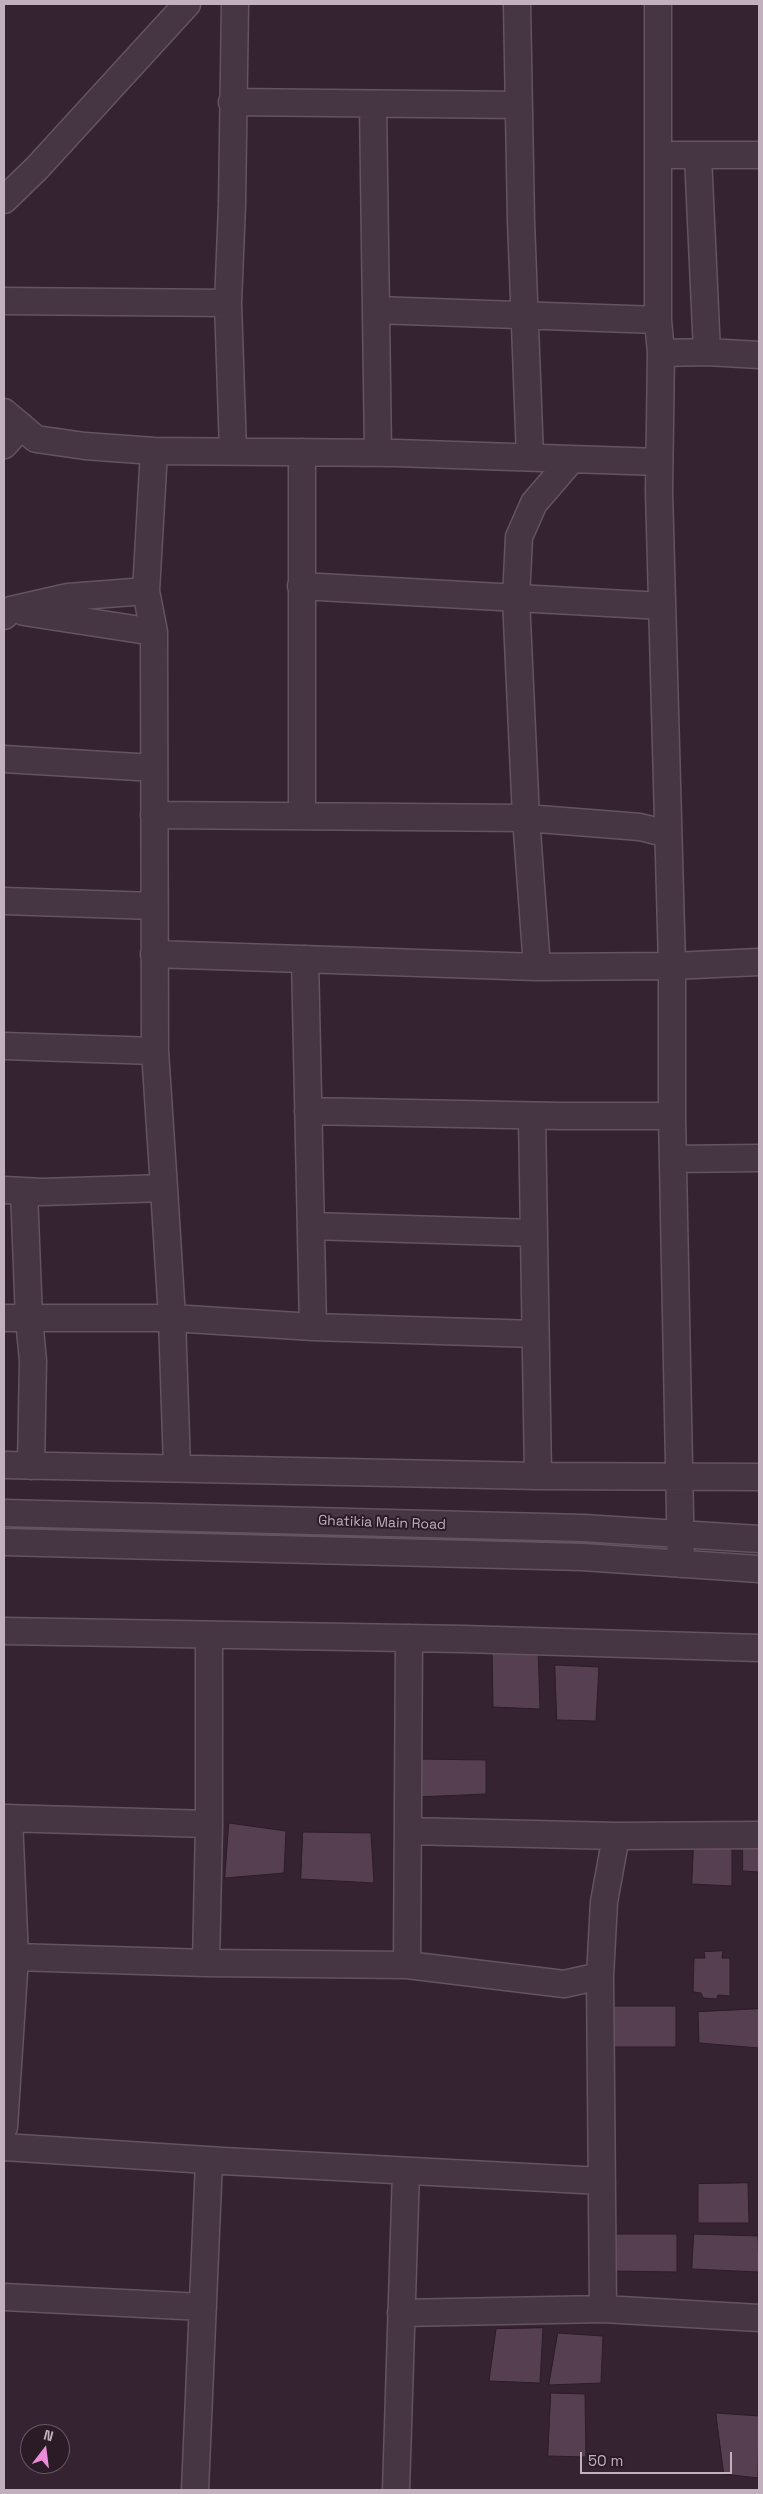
<!DOCTYPE html>
<style>
body{margin:0}
#map{position:relative;width:763px;height:2494px;overflow:hidden;background:#352332;font-family:"Space Grotesk",sans-serif}
canvas{display:block}
.frame{position:absolute;inset:0;border:5px solid #c2b0be;pointer-events:none}
.north{position:absolute;left:20px;top:2424px;width:50px;height:50px;box-sizing:border-box;background:#2a1b27;border:1px solid #675763;border-radius:50%;rotate:15deg;font-size:14px;font-weight:700;line-height:20px;text-align:center;color:#c2b0be}
.north::after{content:'';display:block;margin:auto;width:18px;height:22px;background:#eb8dd6;clip-path:polygon(50% 0,100% 100%,50% 72%,0 100%)}
.scale{position:absolute;left:580px;top:2452px;width:152px;height:22px;box-sizing:border-box;border:2px solid #c2b0be;border-top:0;padding-left:6px;font-size:15px;line-height:18px;white-space:nowrap;color:#c2b0be;-webkit-text-stroke:4px #2a1b27;paint-order:stroke}
</style>
<div id="map">
<canvas width="763" height="2494"></canvas>
<div class="frame"></div>
<div class="north">N</div>
<div class="scale">50 m</div>
</div>
<script>
const context = document.querySelector('canvas').getContext('2d');
context.lineJoin = 'round';
function paint(path, color) { context.fillStyle = color; context.fill(path, 'evenodd'); }
function strokePath(path, color, width, dash) { context.strokeStyle = color; context.lineWidth = width; context.lineCap = dash ? 'butt' : 'round'; context.setLineDash(dash || []); context.stroke(path); }
function drawText(font, color, halo, rows, align = 'center') {
  context.font = font + ' "Space Grotesk",sans-serif'; context.lineWidth = 4; context.setLineDash([]); context.textBaseline = 'middle'; context.strokeStyle = halo; context.fillStyle = color; for (const [text, x, y, turn = 0] of rows) {
    context.save(); context.translate(x, y); context.rotate((+turn || 0) * Math.PI / 180); context.textAlign = isNaN(turn) ? turn : align; if (halo) context.strokeText(text, 0, 0); context.fillText(text, 0, 0); context.restore();
  }
}
const building = new Path2D(`
 M538 1646 540 1709 493 1707 492 1647Z
 M555 1665 599 1667 596 1721 557 1720Z
 M420 1759 486 1760V1794L417 1797Z
 M229 1823 286 1831 284 1873 225 1878Z
 M303 1832 371 1833 374 1883 301 1879Z
 M694 1840 732 1842V1886L692 1884Z
 M743 1842H759V1872L743 1871Z
 M723 1951 722 1958H730V1996L718 1995 717 1999 703 1998 701 1993 693 1992 694 1958H705L704 1952Z
 M610 2006H676V2047H611Z
 M759 2009V2048L699 2043 698 2012Z
 M748 2183 749 2223H698V2184Z
 M611 2234H677V2272L611 2271Z
 M694 2234 758 2236 759 2272 692 2269Z
 M543 2328 540 2383 489 2381 496 2329Z
 M558 2333 603 2336 601 2383 549 2385Z
 M551 2393 585 2394 586 2457 548 2456Z
 M716 2413 759 2416 758 2478 724 2474Z`);
paint(building, '#553f51');
strokePath(building, '#2c1d29', 1);
const minor = new Path2D(`
 M517 4 521 221 530 457
 M658 4V320L661 353 659 491 672 966V1116L681 1564
 M232 102 518 105
 M373 104 378 453
 M658 155H759
 M698 156 707 352 759 355
 M4 200 37 168 187 4
 M4 301 228 303
 M376 310 658 320
 M661 353 707 352
 M4 412 36 439 85 446 154 451 396 453 659 462
 M4 445 21 426
 M233 451 228 303 232 205 235 4
 M302 452V814
 M301 586 662 606
 M24 612 154 632
 M4 616 11 610 68 597 146 591
 M4 759 154 768
 M154 815 526 818 640 827 668 834
 M4 901 154 906
 M154 954 537 967 672 966 759 962
 M305 959 313 1327
 M537 967 526 818 516 598 519 537 534 503 572 459
 M4 1046 155 1051 154 632 146 591 154 451
 M308 1111 560 1116H672
 M532 1116 538 1476
 M673 1159 759 1158
 M164 1188 172 1318 177 1467
 M4 1190 43 1192 164 1188 155 1051
 M24 1191 29 1319 33 1361 31 1466
 M311 1226 534 1233
 M4 1318H172L313 1327 535 1334
 M4 1465 538 1476 759 1477
 M4 1513 583 1528 759 1539
 M4 1542 582 1557 759 1569
 M4 1631 463 1639 759 1648
 M4 1818 209 1824
 M9 1818 15 1957
 M408 1831 616 1836
 M206 1963 209 1824V1635
 M407 1965 409 1638
 M4 2127 15 1957 206 1963 407 1965 564 1984 600 1976
 M4 2147 223 2161 602 2181
 M4 2297 203 2307
 M603 2309 600 1976 604 1902 616 1836 759 1835
 M401 2313 603 2309 759 2318
 M195 2490 209 2161
 M396 2490 406 2171`);
strokePath(minor, '#645361', 29);
strokePath(minor, '#463643', 26);
drawText('14px', '#c2b0be', '#2a1b27', [
 ["Ghatikia Main Road",382,1523,2]
]);
</script>
